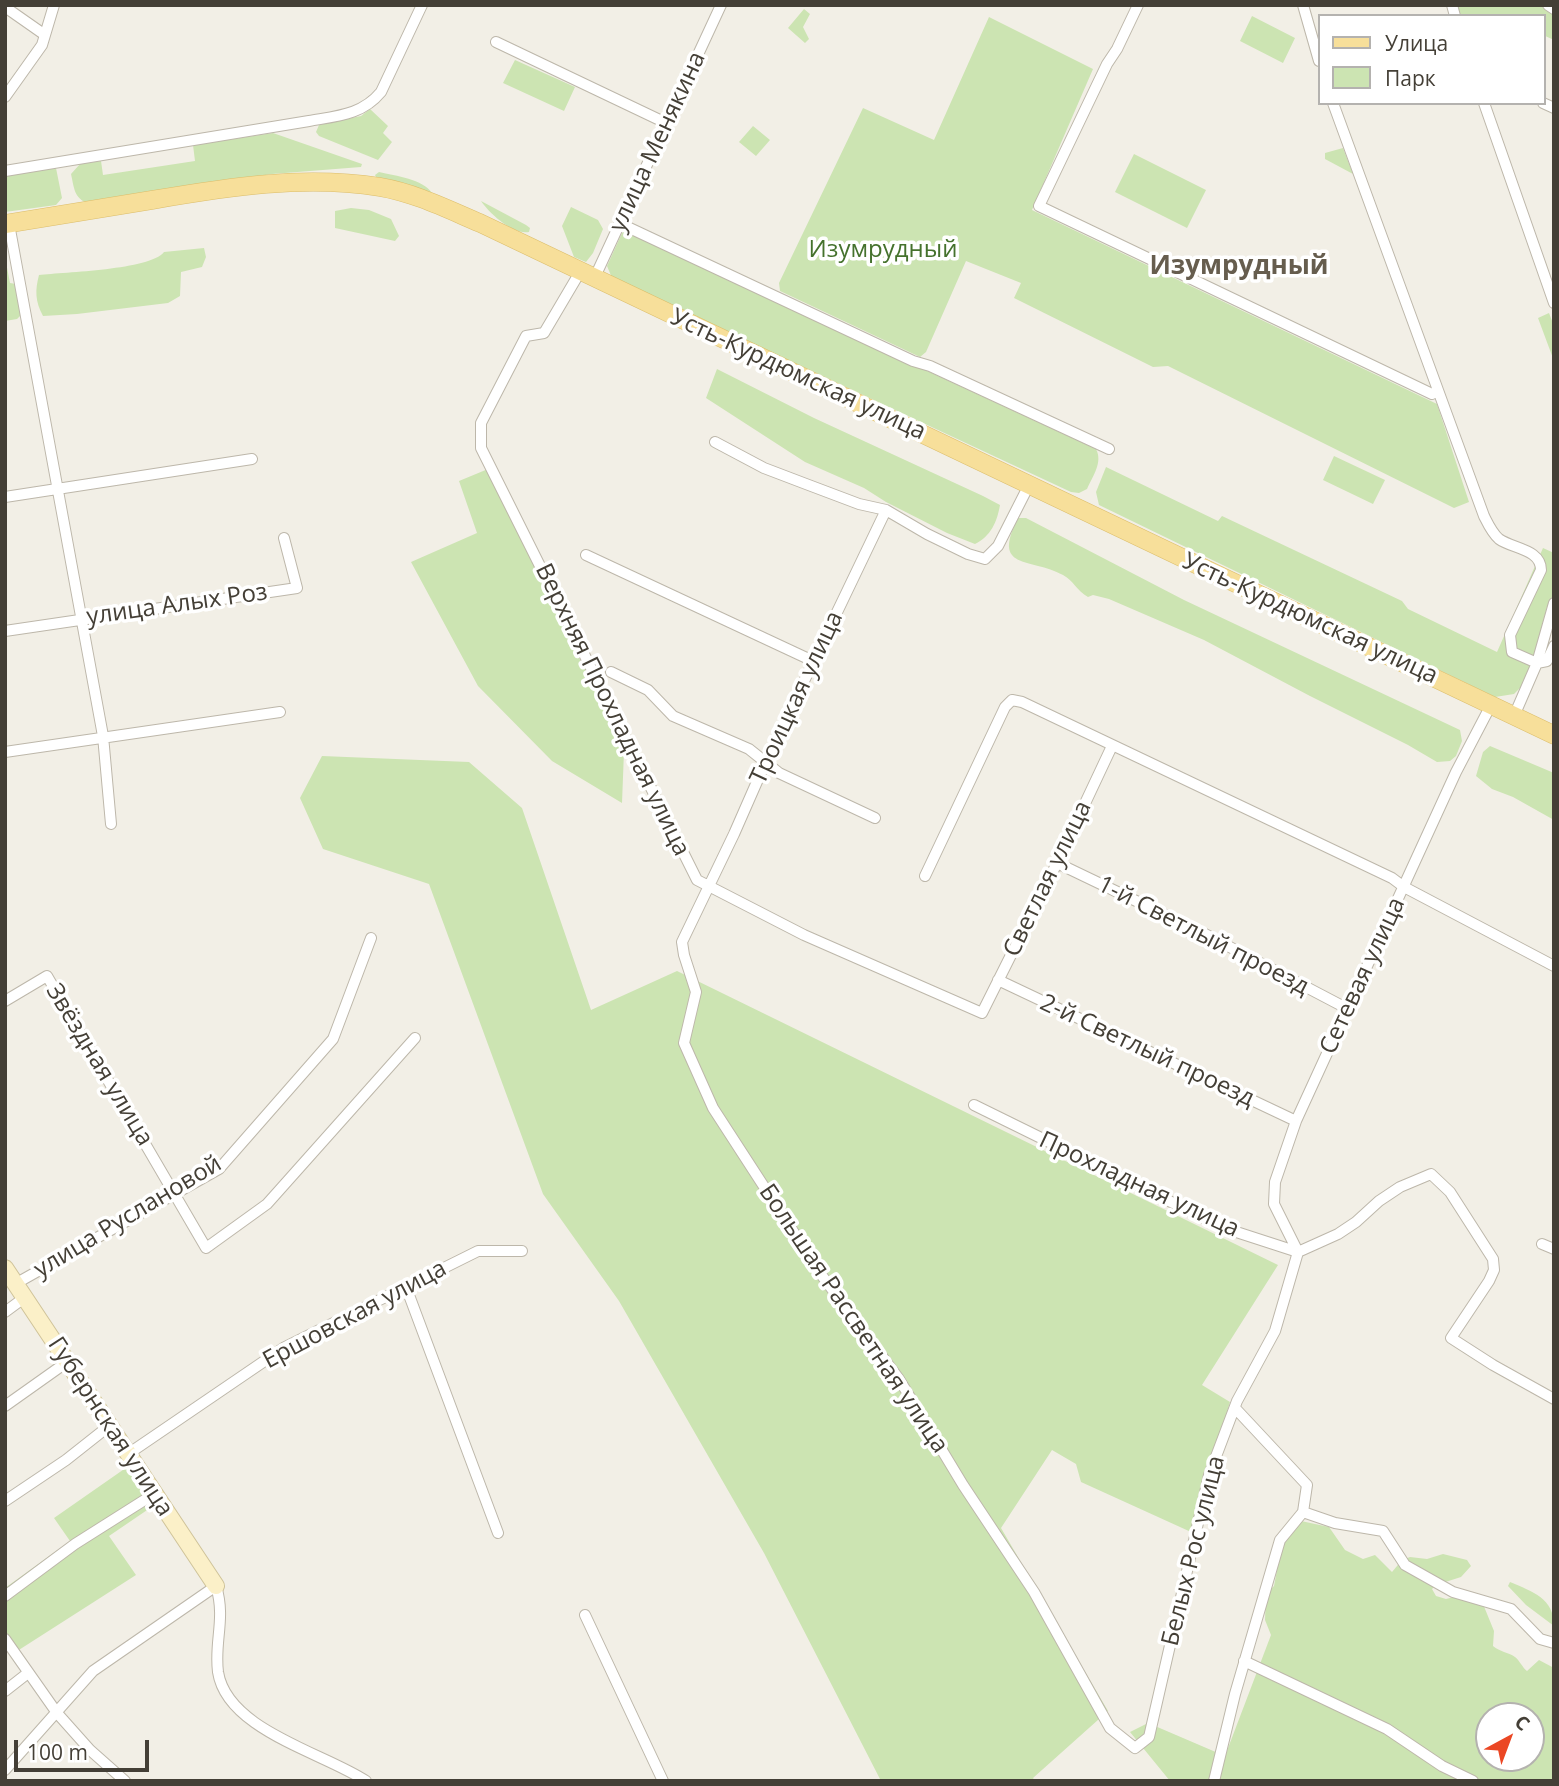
<!DOCTYPE html>
<meta charset="utf-8">
<style>
body{margin:0}
#map{position:relative;width:1559px;height:1786px;overflow:hidden;background:#f2efe6;font-family:"Open Sans",sans-serif}
canvas{display:block}
.frame{position:absolute;inset:0;border:7px solid #443f36;pointer-events:none}
.legend{position:absolute;left:1318px;top:14px;width:228px;height:91px;box-sizing:border-box;background:#fff;border:2px solid #b4b2af;margin:0;padding:9px 12px;list-style:none;font-size:21px;color:#443f36}
.legend li{display:flex;align-items:center;gap:14px;height:35px}
.legend b{width:35px;border:2px solid #b4b2af}
.north{position:absolute;left:1475px;top:1702px;width:70px;height:70px;box-sizing:border-box;background:#fff;border:2px solid #b4b2af;border-radius:50%;rotate:41deg;font-size:19px;font-weight:700;line-height:28px;text-align:center;color:#443f36}
.north::after{content:'';display:block;margin:auto;width:24px;height:32px;background:#eb4724;clip-path:polygon(50% 0,100% 100%,50% 72%,0 100%)}
.scale{position:absolute;left:14px;top:1740px;width:135px;height:32px;box-sizing:border-box;border:4px solid #443f36;border-top:0;padding-left:9px;font-size:21px;line-height:24px;white-space:nowrap;color:#443f36;-webkit-text-stroke:5px #fff;paint-order:stroke}
</style>
<div id="map">
<canvas width="1559" height="1786"></canvas>
<div class="frame"></div>
<ul class="legend">
<li><b style="height:9px;background:#f7df9a"></b>Улица</li>
<li><b style="height:19px;background:#cce4b2"></b>Парк</li>
</ul>
<div class="north">С</div>
<div class="scale">100 m</div>
</div>
<script>
const context = document.querySelector('canvas').getContext('2d');
context.lineJoin = 'round';
function paint(path, color) { context.fillStyle = color; context.fill(path, 'evenodd'); }
function strokePath(path, color, width, dash) { context.strokeStyle = color; context.lineWidth = width; context.lineCap = dash ? 'butt' : 'round'; context.setLineDash(dash || []); context.stroke(path); }
function drawText(font, color, halo, rows, align = 'center') {
  context.font = font + ' "Open Sans",sans-serif'; context.lineWidth = 7; context.setLineDash([]); context.textBaseline = 'middle'; context.strokeStyle = halo; context.fillStyle = color; for (const [text, x, y, turn = 0] of rows) {
    context.save(); context.translate(x, y); context.rotate((+turn || 0) * Math.PI / 180); context.textAlign = isNaN(turn) ? turn : align; if (halo) context.strokeText(text, 0, 0); context.fillText(text, 0, 0); context.restore();
  }
}
paint(new Path2D(`
 M1457 5H1539L1554 14V40L1543 35V16H1461Z
 M804 9 810 14 803 27 809 39 805 43 788 28Z
 M1252 16 1295 38 1283 63 1240 41Z
 M989 17 1093 69 1032 210 1437 404 1469 502 1454 508 1168 366 1153 367 1014 298 1021 283 966 261 926 352 920 357 780 291 779 283 863 108 934 140Z
 M515 60 575 87 564 111 503 83Z
 M370 109 388 126 383 133 392 142 378 160 319 136 316 132 319 125 361 116Z
 M753 126 770 140 756 156 739 142Z
 M273 133 362 164 361 167 272 174 88 203C74 199 74 187 71 174L80 164 101 161 103 175 195 161 193 145Z
 M1343 148 1353 174 1325 159V153Z
 M1134 154 1206 190 1187 228 1115 192Z
 M51 167 56 168 62 198 56 205 5 212V175Z
 M379 172C396 176 423 179 432 193L376 177 375 175Z
 M481 201 526 225 530 228 529 232C513 235 489 213 481 201Z
 M571 207 598 220 603 229 593 253 586 262 574 257 562 226Z
 M351 208 369 210 391 219 399 236 395 241 335 228V211Z
 M625 231 1096 449C1103 462 1093 476 1087 489L1079 493 1071 492 612 278 607 266 622 233Z
 M204 248 206 257 202 267 181 272 180 296 168 303 77 314 43 316C35 301 35 290 39 275 65 272 150 270 164 252Z
 M5 257 10 283 16 284 23 313 17 319 5 321Z
 M1549 313 1554 326V361L1538 318Z
 M717 369 814 418 983 496 1000 505C997 522 991 536 975 544L947 533 886 502 864 488 805 462 706 398Z
 M1334 456 1385 480 1373 504 1323 480Z
 M1106 467 1218 521 1222 516 1402 601 1408 609 1497 652 1543 548 1554 553V593L1547 607 1530 669 1522 686 1514 694 1495 697 1099 505 1096 492Z
 M488 469 624 751 622 803 552 761 478 686 411 562 477 533 459 481Z
 M1018 518H1026L1184 600 1460 730 1462 741 1456 756 1450 761 1437 762 1408 745 1310 696 1204 640 1109 599 1093 595 1088 597C1077 591 1073 580 1063 575 1030 557 991 571 1018 518Z
 M1490 746 1554 773V820L1513 797 1492 789 1476 776 1483 752Z
 M322 756 469 762 522 808 591 1010 677 971 1278 1265 1202 1385 1230 1402 1191 1532 1081 1482 1076 1464 1052 1450 1001 1528 1108 1711 1033 1778 1035 1781H881L764 1553 619 1301 543 1194 429 884 323 849 300 798Z
 M130 1465 156 1504 109 1536 136 1575 11 1655 5 1647V1588L70 1541 54 1518Z
 M1301 1521 1329 1527 1345 1550 1363 1559 1375 1555 1392 1572 1402 1560 1410 1557 1427 1559 1443 1554 1467 1560 1471 1566 1461 1577 1436 1585 1432 1589 1436 1596 1446 1599 1454 1597 1483 1604 1494 1631 1493 1646C1500 1652 1508 1652 1515 1657 1520 1661 1522 1667 1527 1671L1539 1660 1554 1668V1781H1170L1130 1732 1148 1723 1225 1756 1271 1635 1265 1620 1266 1594 1274 1586 1282 1543ZM1489 1716H1531V1758H1489Z
 M1510 1582C1533 1592 1554 1598 1554 1626L1526 1605 1508 1586Z`), '#cce4b2');
const street = new Path2D(`
 M1138 5 1117 49 1107 64 1039 206 1432 394 1438 391
 M1303 5 1319 61
 M1452 5 1455 16
 M1548 5 1554 9
 M5 7 45 35
 M496 42 666 123
 M5 97 42 45 54 5
 M1333 103 1484 516C1488 524 1492 533 1499 539 1513 549 1541 549 1541 570L1510 635 1512 652 1537 663
 M1484 103 1554 303
 M1543 103 1554 108
 M5 171 309 121C337 116 362 115 381 92L422 5
 M9 224 103 736 111 824
 M621 224 913 361 930 366 1109 449
 M580 272 544 333 526 336 481 423V448L697 880 804 935 982 1013 1057 863 1112 746
 M594 279 721 5
 M715 442 764 468 806 484 859 504 886 510 927 534 968 554 985 559 998 546 1029 485
 M5 497 252 459
 M886 510 770 752 734 834 682 942 684 955 696 992 684 1043 713 1108 820 1273 899 1379 963 1485 1034 1592 1110 1728 1135 1748 1149 1737 1209 1475 1237 1401 1275 1331 1298 1252 1274 1204 1275 1182 1296 1121 1456 772 1491 705
 M586 555 813 661
 M5 631 297 588 284 538
 M1537 663 1547 661 1554 646
 M611 672 648 690 673 716 749 749 779 773 875 818
 M1514 716 1537 663 1554 603
 M5 752 280 712
 M1057 863 1205 934 1348 1009
 M925 876 1005 707 1012 700 1022 702 1392 878 1404 887 1554 966
 M998 980 1296 1121
 M5 1001 47 976 206 1248 267 1204 415 1038
 M974 1105 1224 1228 1298 1252 1338 1234 1356 1222 1379 1201 1400 1187 1431 1174 1450 1192 1493 1259 1494 1270 1489 1281 1451 1338 1493 1365 1554 1399
 M1542 1244 1554 1249
 M15 1284 219 1169 333 1039 371 938
 M406 1287 498 1533
 M5 1312 24 1298
 M5 1406 67 1362
 M1235 1408 1307 1485 1303 1512 1335 1523 1383 1531 1405 1565 1453 1592 1511 1609 1540 1639 1554 1643
 M128 1454 285 1347 478 1251H522
 M5 1501 66 1460 109 1426
 M5 1596 75 1544 154 1494
 M585 1615 663 1781
 M5 1639 57 1713 90 1750 125 1781
 M1244 1661 1387 1729 1442 1766 1473 1781
 M5 1691 28 1673
 M5 1770 93 1671 216 1586C226 1619 214 1641 218 1672 227 1730 324 1753 366 1781
 M1214 1781 1235 1694 1280 1540 1303 1512`);
const secondary = new Path2D(`
 M5 1268 216 1586`);
const primary = new Path2D(`
 M5 224C54 216 103 208 152 200 228 187 303 175 380 187 415 193 447 209 480 223L1554 735`);
strokePath(street, '#bdb7aa', 12);
strokePath(secondary, '#cfc399', 18);
strokePath(primary, '#dbbd6b', 19);
strokePath(street, '#fff', 10);
strokePath(secondary, '#fbf0c8', 16);
strokePath(primary, '#f7df9a', 18);
drawText('24px', '#443f36', '#fff', [
 ["улица Менякина",658,142,-65],
 ["Усть-Курдюмская улица",798,375,25],
 ["улица Алых Роз",177,605,-8],
 ["Усть-Курдюмская улица",1310,619,25],
 ["Троицкая улица",797,698,-65],
 ["Верхняя Прохладная улица",612,710,64],
 ["Светлая улица",1048,879,-64],
 ["1-й Светлый проезд",1203,936,27],
 ["Сетевая улица",1363,976,-65],
 ["2-й Светлый проезд",1147,1051,25],
 ["Звёздная улица",99,1065,59],
 ["Прохладная улица",1139,1185,25],
 ["улица Руслановой",128,1217,-31],
 ["Ершовская улица",355,1315,-28],
 ["Большая Рассветная улица",853,1319,56],
 ["Губернская улица",110,1427,57],
 ["Белых Рос улица",1194,1551,-76]
]);
drawText('24px', '#45722d', '#fff', [
 ["Изумрудный",883,250]
]);
drawText('bold 26px', '#665d4e', '#fff', [
 ["Изумрудный",1239,267]
]);
</script>
